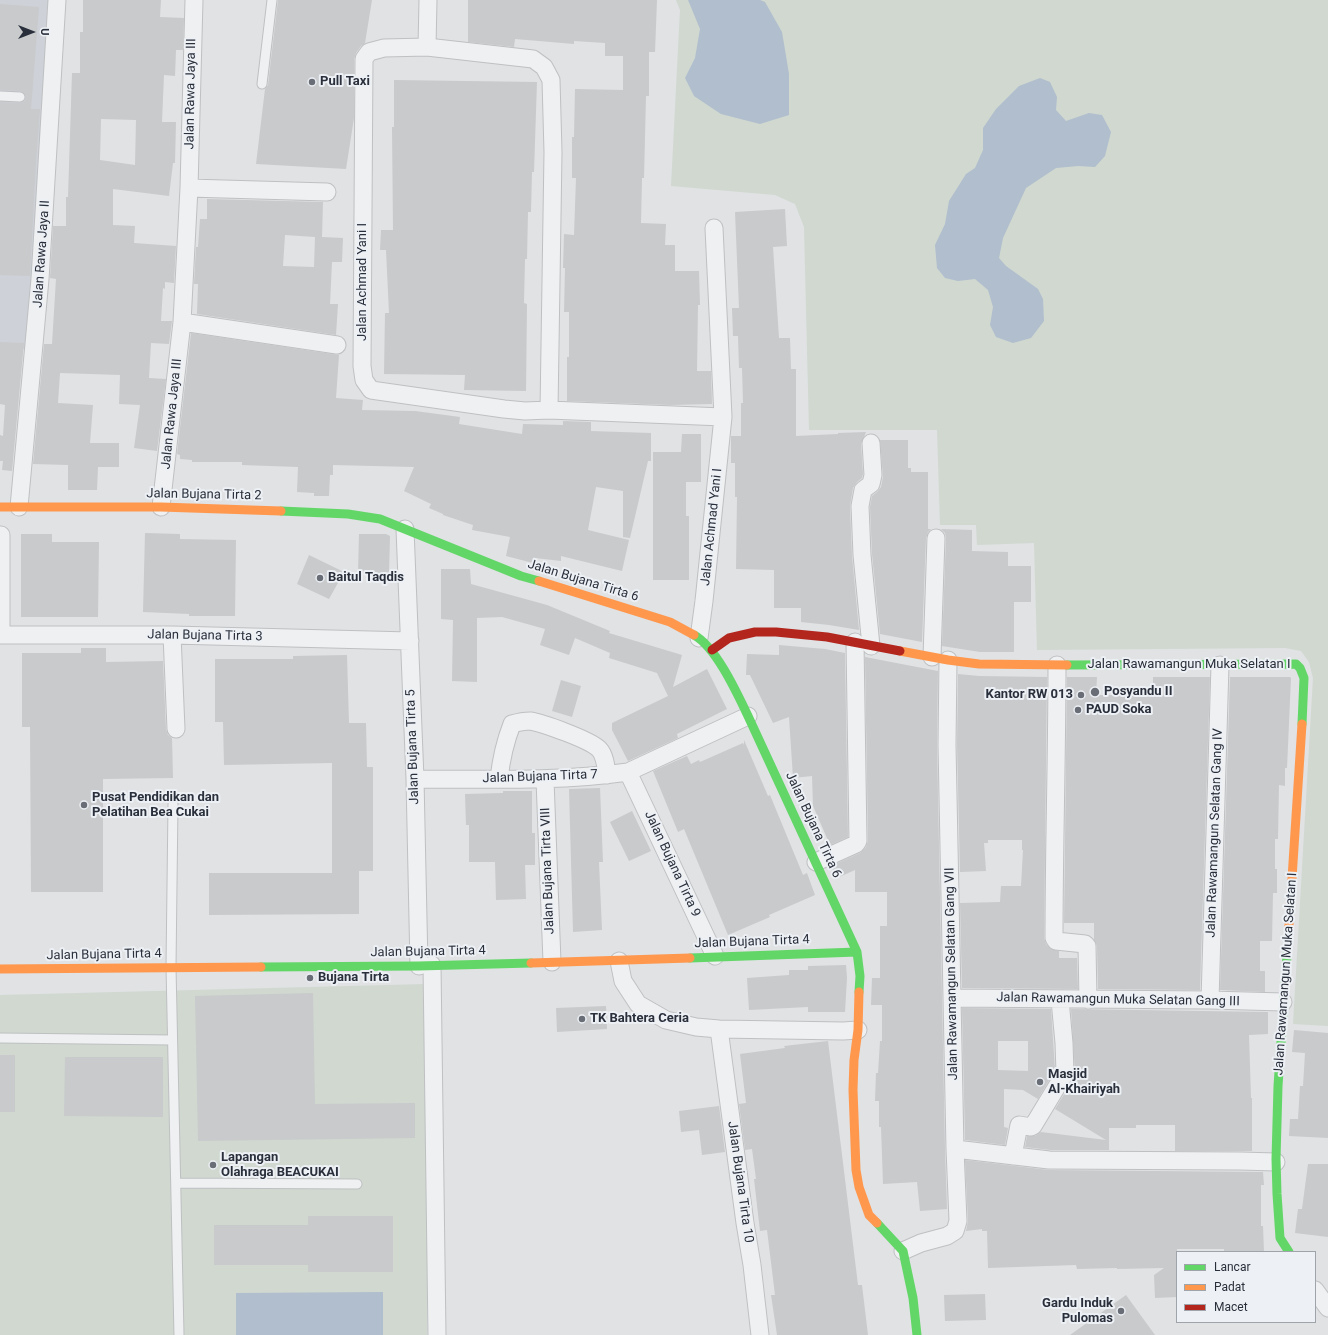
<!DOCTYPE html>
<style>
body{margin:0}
#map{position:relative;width:1328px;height:1335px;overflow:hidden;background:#e0e2e4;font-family:Roboto,sans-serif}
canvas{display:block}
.legend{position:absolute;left:1176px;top:1251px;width:140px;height:72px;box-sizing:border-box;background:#edf0f4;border:1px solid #9fa3aa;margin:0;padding:5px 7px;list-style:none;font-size:12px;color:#292f3b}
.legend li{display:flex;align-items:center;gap:8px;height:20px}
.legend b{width:20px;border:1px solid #9fa3aa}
.north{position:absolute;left:12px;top:12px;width:40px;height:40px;-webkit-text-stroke:3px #edf0f4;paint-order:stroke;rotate:90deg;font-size:11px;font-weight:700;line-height:16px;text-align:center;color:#292f3b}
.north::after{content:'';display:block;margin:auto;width:14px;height:18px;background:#292f3b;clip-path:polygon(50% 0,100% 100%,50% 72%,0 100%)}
</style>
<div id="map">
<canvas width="1328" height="1335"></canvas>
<ul class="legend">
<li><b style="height:5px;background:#63d668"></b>Lancar</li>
<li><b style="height:5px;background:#ff974d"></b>Padat</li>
<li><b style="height:5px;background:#b3261e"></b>Macet</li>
</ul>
<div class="north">U</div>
</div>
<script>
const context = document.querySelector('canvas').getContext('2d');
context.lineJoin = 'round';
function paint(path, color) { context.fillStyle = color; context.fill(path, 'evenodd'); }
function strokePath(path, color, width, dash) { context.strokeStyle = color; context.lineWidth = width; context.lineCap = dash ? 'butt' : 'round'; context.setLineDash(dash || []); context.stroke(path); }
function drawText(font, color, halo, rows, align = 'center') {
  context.font = font + ' Roboto,sans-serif'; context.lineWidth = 4; context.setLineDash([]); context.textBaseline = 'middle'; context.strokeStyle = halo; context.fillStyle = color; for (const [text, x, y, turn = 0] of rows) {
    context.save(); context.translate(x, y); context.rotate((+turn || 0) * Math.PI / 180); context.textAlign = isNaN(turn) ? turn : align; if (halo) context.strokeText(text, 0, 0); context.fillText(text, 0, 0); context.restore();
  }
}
paint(new Path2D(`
 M0 0H51L26 349 0 347Z`), '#ced1d7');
paint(new Path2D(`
 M676 0H1328V1026L1293 1024 1313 678 1309 662 1301 651 1285 648 1037 650 1034 543 977 545 976 525H940L937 430H809L804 227 795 204 775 195 671 186 680 10Z
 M427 984V1335H0V995Z`), '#d0d8d0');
paint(new Path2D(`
 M688 0H760L765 2 782 32 789 74V115L760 124 721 114 694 96 685 78 695 58 700 29Z
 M1040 78 1050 82 1057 97 1056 110 1066 121 1089 113 1102 115 1111 132 1105 156 1095 167 1078 166 1056 168 1026 188 1003 238 999 258 1006 266 1038 289 1043 299 1044 321 1031 338 1013 343 996 337 990 325 993 307 988 290 975 279 958 281 945 278 937 268 935 245 945 224 949 201 966 174 975 168 983 150V128L996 109 1019 86Z
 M383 1292V1335H236V1293Z`), '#b0becd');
paint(new Path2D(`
 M83 0H161L160 17 184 18 183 50H176L175 76 164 75 162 122H176L175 163H173L169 196 113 189V225L135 226 134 243 176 246 174 283 165 282V289L163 288 161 321H172L169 344 151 343 149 378 166 379 157 451 134 448 140 405 119 404 120 375 60 373 58 403 93 405 90 443H119V467H98L97 490H68V465L33 464 44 344H52L56 279 50 278 53 226H66V197H68L72 73H80V32H83ZM101 119 136 120 135 165 100 160Z
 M278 0H372L365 43 361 46 356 53 354 59V118L346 169 256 164 265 89 268 85Z
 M468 0H657L655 52H649V96H646L644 178H642L641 223 666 224 665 245H675V271H699L700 305H698L697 371H711L712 404 670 405 567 401V357H569V312H564L565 268H563L564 234 574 235 576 178H572V137H574L575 89 623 90V56H605V43L574 41V44L515 39 514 47 468 42Z
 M0 4 39 7 31 109H40L36 162 30 276 0 275V102L20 103 25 101 26 97 25 94 21 91 0 90Z
 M394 80 537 82 534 172H532L531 212H528L527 259H525L524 303 527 304 526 391 464 390 465 375 384 374 385 313H389L386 250H380L381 230H393L392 127H394Z
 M207 199 323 202 322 237 343 238 342 262H332L330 304H338L336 335 197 314 198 284H194L196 247H198L200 219H207ZM285 235 315 237 314 267 283 266Z
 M785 209 787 246 773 247 779 338H790L791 369H796V436L838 434V433L866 432 861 444 863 474 862 478 857 482 853 488 850 506 852 556 859 630 829 625 801 622V608H774V570L736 569 737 497H735V463H731V436H741V403H743L742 368H739L738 336H733L732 308H739L735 212Z
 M191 333 339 355 336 398 363 400 362 410 415 411 460 417 459 424 522 434 523 424 563 425V421L591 422V431L651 433V461H648L630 538 623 537V491L596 487 588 530 629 540 622 571 561 556V561L535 558 533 563 506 556 510 537 472 530 473 525 443 515V514L429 508 431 504 404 491 414 467 333 465V475H330L329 496H314V493L297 492 298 467 242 465V462H192V460L180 459V455L177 454Z
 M0 342 24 343 12 471 2 470 3 461H0V435L3 436 5 405 0 404Z
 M682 434H701V482H686V516H689V580H653V452H681Z
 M880 440H908V468H911V472H928V529H931L928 532 926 538 922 642 880 634 872 554 870 507 872 496 877 492 881 487 883 477Z
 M941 529 972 530V551L1008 552V566H1031V602H1014V652H980L942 646 946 538 945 533Z
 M145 533 180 534V539L236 540 235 616H189V614L143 612Z
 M21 534H52V542H99L98 617H21Z
 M359 534H386L390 536 389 574 358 573Z
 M309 555 344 572 329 599 297 584Z
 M441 569H470L471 584 547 605 610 631 609 633 682 655 673 687 707 669 727 709 677 734 678 738 628 761 612 730V723L668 696 657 673 609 658 610 653 575 638 569 655 540 645 545 629 502 617 477 618V682L452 681 453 620 441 619Z
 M779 645 825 649 845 653 848 837 830 845 813 806 812 776 793 778 789 717 773 723 750 675H746L747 654 779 655Z
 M81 648H106V662L163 661 166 729 168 735 172 738 173 778 103 779V892H31L30 727H22V653H81Z
 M347 655 349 723H366L367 767H373V871H359V914L209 915V873H332V763L224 765 223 722H215V659H293V656Z
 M865 657 938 671 937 745 945 1149 947 1209 920 1211 917 1182 883 1184 881 1127H879V1101H875L876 1073H878L880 1041H882V1005H871L872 978H880V926H887V892H855V870L837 878 831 866 860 853 866 847 868 841Z
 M958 674 979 676 1047 677 1044 938 1046 944 1051 949 1059 951V958H1077L1078 989 962 988 960 903 1000 902 1001 886H1021L1023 850H1022V840H988V843H984L986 871 960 872 957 745Z
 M1067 677H1097L1096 695H1150V689H1153V677H1210L1200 990 1098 989 1097 946 1094 940V923H1064Z
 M1230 677H1290L1291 678 1287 768H1285V786L1279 785 1278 839H1275V869H1277V893H1273L1272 941H1260V971H1265V992L1220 990Z
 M561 680 581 686 572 717 552 711Z
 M744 740 768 796 770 795 803 875 807 873 815 895 769 915 770 917 728 935 684 829 678 832 653 771 687 756 691 764 699 760 700 762 743 743 744 745Z
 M600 788 603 862H599L602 930 573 932 569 789Z
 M503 791H532V833H535V865H525L526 899 496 900 495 862H469V825H466L465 794 503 793Z
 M632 811 651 851 629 861 610 822Z
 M846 965 847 978 845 1012H808V1007L749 1010 747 978 789 975V970H808V966Z
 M313 993 315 1104 415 1103V1138L198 1141 195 996Z
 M606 1006 607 1029 557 1032 556 1008Z
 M962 1008 1051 1009 1055 1070 1038 1099 1023 1090 1004 1089V1127L1008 1128 1005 1145 965 1140ZM998 1041H1028V1071L998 1070Z
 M1071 1009 1268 1012V1034L1249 1035 1251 1098H1252V1151H1175V1125H1136V1128H1109V1150H1050L1025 1147 1027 1136H1035L1041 1132 1106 1140 1055 1109 1074 1078 1075 1073Z
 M1294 1030 1328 1033V1138L1289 1136 1290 1119H1298L1300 1086H1303L1305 1053 1292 1052Z
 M828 1041 858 1285H862L868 1335H777L771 1295H775L767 1230 760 1231 754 1179H756L752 1149 745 1150 739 1104 746 1103 740 1054 785 1048 784 1046Z
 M0 1055H15V1112H0Z
 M65 1057H163V1117L64 1116Z
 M719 1106 725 1152 702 1155 699 1130 681 1132 679 1111Z
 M965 1160 1049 1170 1263 1172 1264 1185H1261V1226H1263L1264 1252H1224V1249H1177V1297L1155 1298 1154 1275 1164 1268 1117 1269V1268L1077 1269 1076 1265 988 1268 987 1231H982V1229L966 1231 968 1221Z
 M1308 1164H1328V1237L1295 1233 1298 1209H1302Z
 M308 1216H393V1272H308V1265H214V1225H308Z
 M985 1294 986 1320 945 1321 944 1295Z
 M1126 1295 1155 1335H1070Z`), '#c8cacc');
const lane = new Path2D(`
 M262 84 272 0
 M0 96 20 97
 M173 804 171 967 179 1335
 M0 1038 172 1040
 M176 1183 357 1184`);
const street = new Path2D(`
 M428 0 427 47 533 59 544 67 551 80 553 152 549 410 723 417
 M427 47 384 48 369 52 364 59 362 366 364 380 371 390 504 409 525 411 549 410
 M189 188 327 192
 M182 322 337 345
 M871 443 873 475 871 484 863 490 860 506 862 555 871 646
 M19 507 40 279 57 0
 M161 507 182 322 189 188 194 0
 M405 529 415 779 419 966
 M0 635H172L410 641
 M1 635V535
 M172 635 176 729
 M699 638 704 601 723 417 714 228
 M932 657 936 538
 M1057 665C1057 756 1054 847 1054 938L1056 941 1085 944 1087 946 1088 1000
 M628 772 715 956
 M415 779C486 779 558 782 628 772L748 716
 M499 779C501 760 505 742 512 724 519 722 524 721 530 721 543 723 590 740 599 749 605 755 606 767 607 775
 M545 780 552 962
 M816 862 856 844 858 841 855 642
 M619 961 623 981 638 1004 666 1020 696 1027 719 1029 843 1031 858 1030
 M432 965 437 1335
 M952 998 1210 1000 1283 1002
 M1210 1000 1220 665
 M719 1029 745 1223 752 1265 760 1335
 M955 1149 1049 1160 1240 1161 1276 1162
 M1013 1156 1019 1125 1031 1127 1033 1126 1065 1073 1064 1043 1060 1000
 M903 1251 921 1243 947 1236 955 1231 958 1221 955 1149 947 745 948 660
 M1315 1290 1328 1308`);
strokePath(lane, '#bec0c2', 11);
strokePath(street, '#bec0c2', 19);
strokePath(lane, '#eff0f1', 9);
strokePath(street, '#eff0f1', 17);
strokePath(new Path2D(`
 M281 511 348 514 380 519 521 576 539 581
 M694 635C716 647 737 693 748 716L857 952 860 976 859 992
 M1067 665 1296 664 1300 668 1304 678 1302 724
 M1288 940 1278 1086 1276 1159 1277 1194 1280 1238 1289 1252
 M690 958 857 952
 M261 967 418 966 531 963
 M877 1223 903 1251 913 1298 917 1335`), '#63d668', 9);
strokePath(new Path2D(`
 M0 507H161L281 511
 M539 581 670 622 694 635
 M900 651 948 660 979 664 1067 665
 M1288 940 1302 724
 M531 963 690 958
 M0 969 261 967
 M859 992 858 1030 854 1060 853 1090 856 1170 859 1187 869 1215 877 1223`), '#ff974d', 9);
strokePath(new Path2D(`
 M712 650 729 638 755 632H776L827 637 900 651`), '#b3261e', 9);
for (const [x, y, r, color] of [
 [312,82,4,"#696e76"],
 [320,578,4,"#696e76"],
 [1095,692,5,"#696e76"],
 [1081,695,4,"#696e76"],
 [1078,710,4,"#696e76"],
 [84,805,4,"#696e76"],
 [310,978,4,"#696e76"],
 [582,1019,4,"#696e76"],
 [1040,1082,4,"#696e76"],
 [213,1165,4,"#696e76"],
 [1121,1311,4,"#696e76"]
]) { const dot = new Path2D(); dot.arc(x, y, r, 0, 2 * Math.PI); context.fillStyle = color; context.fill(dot); strokePath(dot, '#edf0f4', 1.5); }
drawText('bold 13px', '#292f3b', '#edf0f4', [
 ["Pull Taxi",320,82],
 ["Baitul Taqdis",328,578],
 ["Posyandu II",1104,692],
 ["Kantor RW 013",1073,695,"right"],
 ["PAUD Soka",1086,710],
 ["Pusat Pendidikan dan",92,798],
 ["Pelatihan Bea Cukai",92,813],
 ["Bujana Tirta",318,978],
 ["TK Bahtera Ceria",590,1019],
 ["Masjid",1048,1075],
 ["Al-Khairiyah",1048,1090],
 ["Lapangan",221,1158],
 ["Olahraga BEACUKAI",221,1173],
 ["Gardu Induk",1113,1304,"right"],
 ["Pulomas",1113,1319,"right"]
], 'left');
drawText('13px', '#292f3b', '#edf0f4', [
 ["Jalan Rawa Jaya III",191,94,-89],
 ["Jalan Rawa Jaya II",42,254,-86],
 ["Jalan Achmad Yani I",363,282,-90],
 ["Jalan Rawa Jaya III",172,414,-84],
 ["Jalan Bujana Tirta 2",204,495,1],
 ["Jalan Achmad Yani I",712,527,-84],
 ["Jalan Bujana Tirta 6",583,581,17],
 ["Jalan Bujana Tirta 3",205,636,1],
 ["Jalan Rawamangun Muka Selatan I",1189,665],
 ["Jalan Bujana Tirta 5",413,747,-92],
 ["Jalan Bujana Tirta 7",540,777,-2],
 ["Jalan Bujana Tirta 6",813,825,65],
 ["Jalan Rawamangun Selatan Gang IV",1215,833,-88],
 ["Jalan Bujana Tirta 9",672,864,65],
 ["Jalan Bujana Tirta VIII",548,871,-92],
 ["Jalan Bujana Tirta 4",752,942,-2],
 ["Jalan Bujana Tirta 4",428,952,-1],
 ["Jalan Bujana Tirta 4",104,955,-1],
 ["Jalan Rawamangun Selatan Gang VII",952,974,-91],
 ["Jalan Rawamangun Muka Selatan I",1286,974,-86],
 ["Jalan Rawamangun Muka Selatan Gang III",1118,1000,1],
 ["Jalan Bujana Tirta 10",740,1182,82]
]);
</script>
